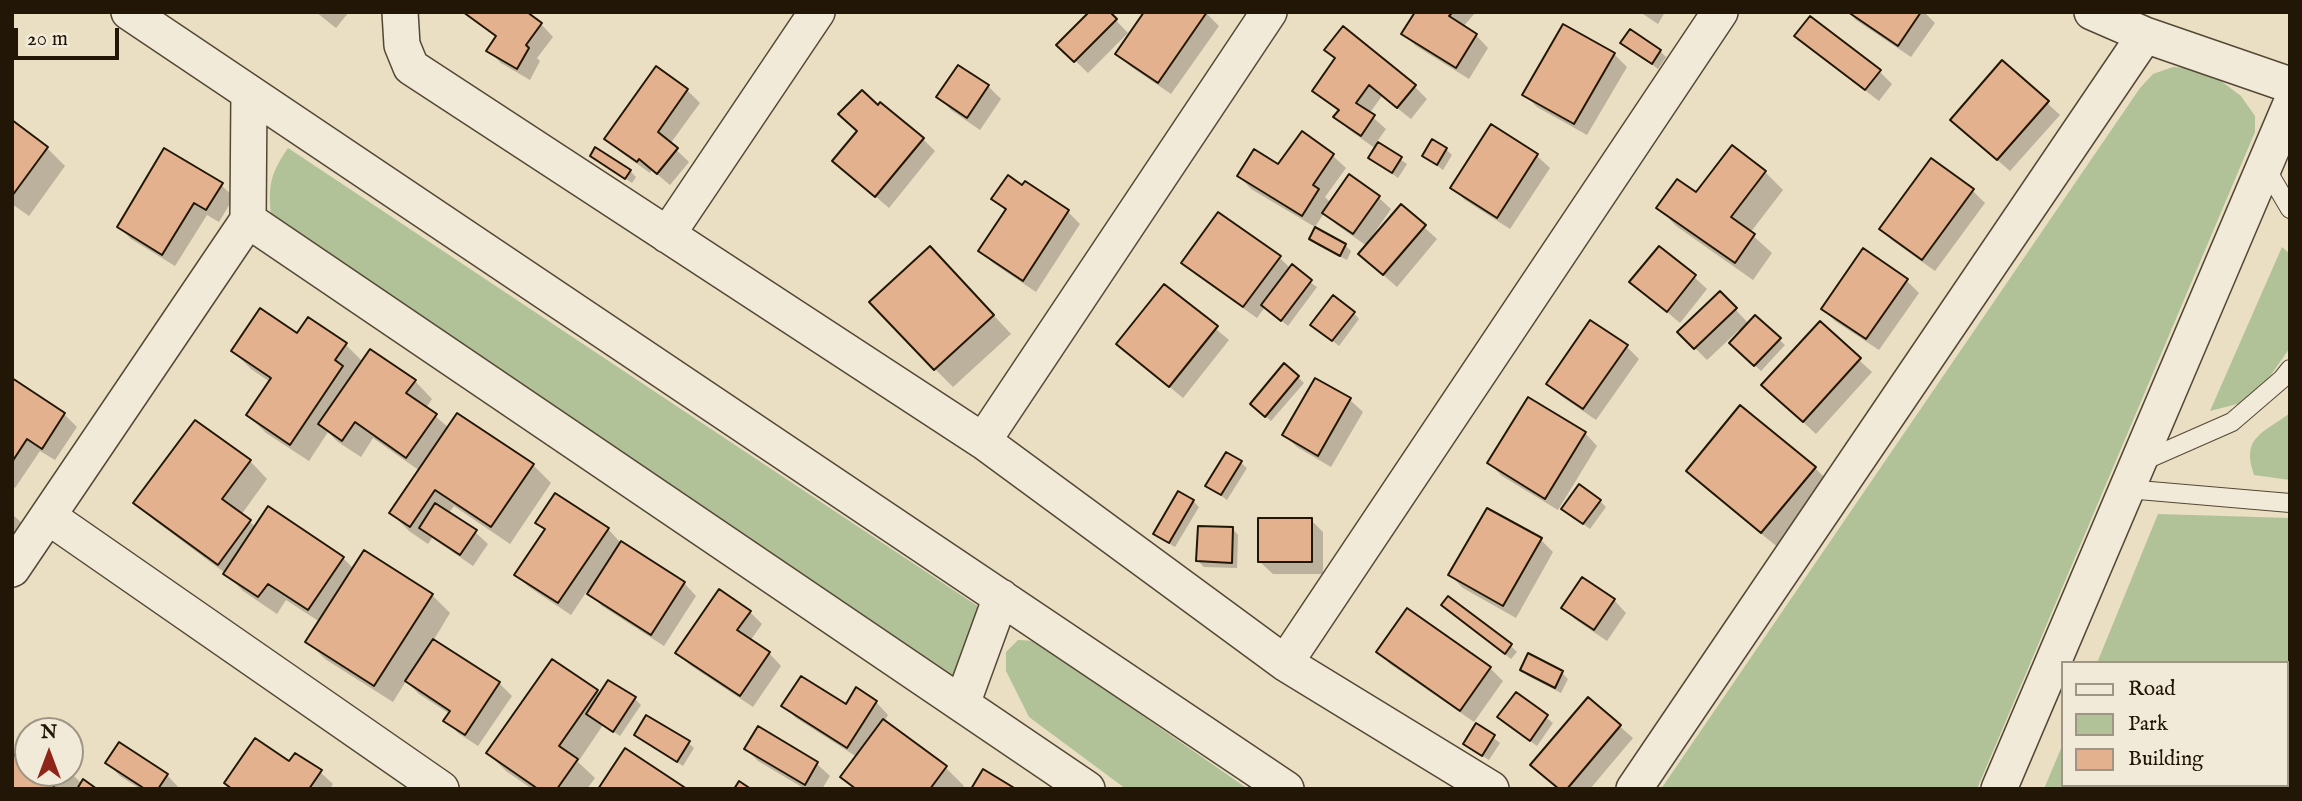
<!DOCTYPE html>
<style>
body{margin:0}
#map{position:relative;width:2302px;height:801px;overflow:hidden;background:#eadec3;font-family:"IM FELL English",serif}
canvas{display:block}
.frame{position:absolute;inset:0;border:14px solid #221606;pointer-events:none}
.legend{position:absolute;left:2061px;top:661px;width:228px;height:126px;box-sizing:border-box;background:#f1ead8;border:2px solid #9e9584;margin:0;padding:9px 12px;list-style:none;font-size:21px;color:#221606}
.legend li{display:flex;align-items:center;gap:14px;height:35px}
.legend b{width:35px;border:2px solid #9e9584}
.north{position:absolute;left:14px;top:717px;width:70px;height:70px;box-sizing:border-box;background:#f1ead8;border:2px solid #9e9584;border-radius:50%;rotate:0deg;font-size:19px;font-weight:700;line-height:28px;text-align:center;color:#221606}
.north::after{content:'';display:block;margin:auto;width:24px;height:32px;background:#8f2418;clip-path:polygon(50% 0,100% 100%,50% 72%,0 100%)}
.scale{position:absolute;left:14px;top:28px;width:105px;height:32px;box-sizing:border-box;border:4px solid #221606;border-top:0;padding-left:9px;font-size:21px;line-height:24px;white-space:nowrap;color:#221606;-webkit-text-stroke:5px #f1ead8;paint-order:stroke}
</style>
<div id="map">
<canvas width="2302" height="801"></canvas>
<div class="frame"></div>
<ul class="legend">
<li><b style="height:9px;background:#f1ead8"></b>Road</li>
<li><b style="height:19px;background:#b1c298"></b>Park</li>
<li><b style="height:19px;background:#e3b18d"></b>Building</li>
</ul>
<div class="north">N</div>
<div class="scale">20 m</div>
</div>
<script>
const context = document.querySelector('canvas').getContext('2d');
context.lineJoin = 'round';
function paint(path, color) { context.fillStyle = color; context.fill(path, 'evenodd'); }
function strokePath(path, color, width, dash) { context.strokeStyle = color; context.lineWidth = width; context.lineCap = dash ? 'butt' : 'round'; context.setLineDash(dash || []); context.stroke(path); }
paint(new Path2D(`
 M2173 67 2205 69 2241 96 2255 116V132L1977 789H1661L2140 88 2153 74Z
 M288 148 982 609 960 680 271 215C268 184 271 173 288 148Z
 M2282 247 2290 254 2289 349 2264 385 2241 403 2210 411Z
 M2290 413V480L2254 475C2241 437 2262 434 2290 413Z
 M2158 514 2290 518V789H2044L2062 746V785H2286V663H2097Z
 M1018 640 1035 641 1248 789H1126L1029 717 1006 671V652Z`), '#b1c298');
paint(new Path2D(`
 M316 12H349L336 28Z
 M465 12 541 24 553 37 537 58 540 61 530 80 501 63 489 51 497 38Z
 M1108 12 1128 33 1088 73 1059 45Z
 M1205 12 1219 26 1171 94 1130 66 1117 54Z
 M1417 12 1475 13 1463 27 1476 35 1488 48 1469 79 1416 46 1403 34Z
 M1640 12H1665L1658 24Z
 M1849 12H1924L1935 23 1911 57 1856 20Z
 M1810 18 1880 72 1892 84 1879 101 1809 48 1796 36Z
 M1623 43 1660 51 1666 57 1658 69Z
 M1327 50 1414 86 1427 99 1411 119 1382 96 1369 114 1386 129 1376 143 1407 164 1398 178 1370 158 1376 149 1348 129 1335 117 1339 112 1314 91 1336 59Z
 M1614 54 1627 67 1587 135 1537 107 1525 95Z
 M959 67 988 86 1001 99 980 130 951 110 939 97Z
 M656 69 687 90 700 103 670 144 689 162 670 185 652 170 650 173 619 151 607 139Z
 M2047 103 2060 115 2010 171 1965 132Z
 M878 108 923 139 935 151 889 208 834 161Z
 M12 123 47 148 65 166 29 216 12 204Z
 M1492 127 1537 156 1550 168 1510 229 1465 200 1452 187Z
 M1302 134 1333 156 1346 168 1325 197 1331 203 1378 197 1391 209 1373 235 1375 237 1401 206 1437 239 1397 287 1373 266 1367 246 1337 225 1324 213 1315 227 1251 189 1239 176 1279 166Z
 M1732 147 1765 172 1783 190 1750 233 1772 253 1753 280 1676 226 1659 208 1696 195Z
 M1446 149 1452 155 1443 170 1424 156Z
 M592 156 630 171 636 177 632 183Z
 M1025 184 1068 212 1080 224 1036 292 993 263 980 251 1007 212 993 199 1023 188Z
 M221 185 234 197 219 222 207 215 175 266 131 239 119 227Z
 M1973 191 1985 203 1935 271 1893 241 1881 229Z
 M1311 239 1345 245 1351 251 1347 260 1317 245Z
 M1279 257 1291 269 1317 287 1288 326 1265 307 1257 318 1196 275 1183 263Z
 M948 266 1011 334 953 387 935 369Z
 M1694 277 1707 289 1680 323 1632 282Z
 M1906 280 1919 293 1879 350 1835 321 1823 309Z
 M1165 286 1229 340 1183 398 1118 344Z
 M1720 293 1749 324 1755 317 1785 345 1761 371 1731 343 1741 332 1739 330 1707 360 1679 332Z
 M1354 313 1359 319 1339 346 1319 330Z
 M309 319 346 345 363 362 415 381 432 399 426 408 449 428 533 465 551 483 510 544 454 506 448 514 475 532 488 544 473 566 432 538 428 544 409 531 391 513 420 471 373 438 361 457 338 442 328 432 309 461 266 433 248 415 270 382 251 369 233 351 298 336Z
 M1820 324 1872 372 1816 434 1776 397Z
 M1626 346 1639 359 1596 420 1561 396 1548 384Z
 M1298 377 1304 383 1271 421 1258 410Z
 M12 380 64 414 77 427 55 460 40 451 15 488 12 486Z
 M1316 380 1350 400 1363 412 1331 467 1297 447 1284 435Z
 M1741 407 1815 468 1833 486 1780 549 1706 489 1688 471Z
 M1585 433 1597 446 1558 510 1502 476 1489 463Z
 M250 461 267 479 241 515 256 527 343 558 354 569 365 553 432 595 450 613 433 641 499 683 512 696 478 746 458 733 446 720 450 714 419 694 406 681 393 702 325 659 307 641 320 622 286 600 277 614 243 591 225 573 154 520 136 503Z
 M1241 463 1247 468 1227 500 1207 485Z
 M1193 501 1199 507 1175 547 1161 539 1155 533Z
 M1600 501 1606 507 1590 529 1563 509Z
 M12 514 27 528 12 549Z
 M1311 520 1323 532V574H1273L1260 562Z
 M537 522 608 529 620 542 684 583 696 596 664 646 602 606 587 591 571 615 529 587 516 575 546 531Z
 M1232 528 1238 535 1237 568 1204 567 1198 561Z
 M1541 540 1553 552 1516 618 1463 588 1450 575Z
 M1449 598 1511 646 1517 652 1511 659 1449 611Z
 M1614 600 1626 613 1607 641 1576 620 1563 608Z
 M1407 611 1490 668 1503 681 1474 722 1390 664 1378 652Z
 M750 612 762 624 750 641 769 653 781 666 753 707 690 665 677 653Z
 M1529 656 1562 673 1568 679 1561 693 1528 676 1522 670Z
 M597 691 600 695 635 699 641 705 620 736 603 725 578 762 595 778 587 789H532L506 771 488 753Z
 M1516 694 1553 723 1537 746 1506 723Z
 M1588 699 1633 738 1590 789H1559Z
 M876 702 888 715 884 722 946 768 964 786 961 789H854L842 777 857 757 796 718 784 706 846 707Z
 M1477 725 1500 743 1489 760 1471 749Z
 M758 728 817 764 830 776 822 789H805L758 761 746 749Z
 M636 735 688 743 694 748 683 766Z
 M28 740V773L70 772 82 784 94 789H12V761Z
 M107 763 167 775 179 788 140 789 120 776Z
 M290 764 320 772 333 784 330 789H232Z`), '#0003');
const building = new Path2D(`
 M463 12H527L542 23 526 45 529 48 517 69 486 51 496 36Z
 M1089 12H1110L1117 19 1074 62 1056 45Z
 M1144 12H1207L1158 83 1115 54Z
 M1415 12H1453L1449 16 1477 34 1456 68 1401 34Z
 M1848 12H1921L1898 46Z
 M1810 16 1881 70 1865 90 1794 36Z
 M1563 24 1615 53 1574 124 1522 95Z
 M1343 26 1416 85 1397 108 1369 85 1356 103 1375 115 1361 136 1333 117 1339 110 1312 91 1335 58 1324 50Z
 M1630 29 1661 50 1652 64 1620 43Z
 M2002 60 2049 101 1997 160 1950 120Z
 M958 65 989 85 967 118 936 97Z
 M656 66 688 89 658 132 678 148 657 174 639 159 637 162 604 139Z
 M862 90 878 105 880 102 924 138 875 197 832 161 857 131 838 114Z
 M12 120 48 147 12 196Z
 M1491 124 1538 154 1497 218 1450 188Z
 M1302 131 1334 154 1313 185 1319 189 1302 216 1237 176 1254 149 1278 164Z
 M1432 139 1447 148 1437 165 1422 156Z
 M1378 142 1402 157 1392 173 1368 158Z
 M1732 145 1766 171 1731 217 1755 234 1735 263 1656 208 1677 179 1696 192Z
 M595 147 631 170 625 179 590 156Z
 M164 148 223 183 206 210 194 203 162 255 117 227Z
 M1931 158 1974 189 1922 260 1879 229Z
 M1349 174 1380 196 1353 234 1322 213Z
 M1008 175 1022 185 1025 181 1069 210 1023 281 978 251 1006 209 991 199Z
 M1401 204 1426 225 1383 275 1358 254Z
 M1218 212 1281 256 1243 307 1181 263Z
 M1315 227 1346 244 1340 256 1309 239Z
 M930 246 994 315 934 370 869 302Z
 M1659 246 1696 275 1667 312 1629 282Z
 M1863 248 1908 279 1866 339 1821 309Z
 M1292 264 1312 280 1281 321 1261 305Z
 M1164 284 1218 326 1169 387 1116 344Z
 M1720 291 1737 308 1694 349 1677 332Z
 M1333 295 1355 312 1332 341 1310 325Z
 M260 308 297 333 308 317 347 343 335 360 343 366 290 445 246 415 271 378 231 351Z
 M1755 315 1781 338 1754 366 1729 343Z
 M1590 320 1628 345 1583 409 1546 384Z
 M1820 321 1861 358 1803 422 1761 385Z
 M370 349 416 380 406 393 437 414 406 458 355 422 342 441 318 424Z
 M1284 363 1299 376 1265 417 1250 404Z
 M12 378 65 413 42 449 27 439 12 462Z
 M1315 378 1351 398 1318 456 1282 435Z
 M1528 397 1586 432 1545 499 1487 463Z
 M1740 405 1816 467 1761 533 1686 471Z
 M457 413 534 464 491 527 435 490 410 527 389 513Z
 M195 420 251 460 222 499 251 520 218 565 133 503Z
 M1226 452 1242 461 1221 495 1205 486Z
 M1579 484 1601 500 1583 524 1561 509Z
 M1178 491 1194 500 1169 543 1153 534Z
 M555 493 609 528 558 603 514 575 545 529 535 523Z
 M435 503 477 530 460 555 419 528Z
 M268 506 344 557 308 610 268 584 258 597 223 574Z
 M1487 508 1542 538 1503 606 1448 575Z
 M1258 518H1312V562H1258Z
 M1198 526 1233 527 1232 563 1196 561Z
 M621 541 685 582 651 635 587 594Z
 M364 550 433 594 374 686 305 642Z
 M1582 577 1615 599 1594 630 1561 608Z
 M719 589 751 611 737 630 770 652 740 696 675 653Z
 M1448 596 1512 644 1505 654 1441 605Z
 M1407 608 1491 667 1460 711 1376 652Z
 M433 639 500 682 465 735 443 721 450 711 405 681Z
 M1528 653 1563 671 1555 688 1520 670Z
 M552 659 598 690 559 746 578 759 557 789H538L486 753Z
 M801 676 846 704 856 687 877 701 847 748 781 706Z
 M608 680 636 697 613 732 586 714Z
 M1516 692 1548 715 1530 741 1497 717Z
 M1588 697 1621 725 1567 789H1559L1530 765Z
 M646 715 690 741 677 762 634 735Z
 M883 719 947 766 930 789H856L840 777Z
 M1476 723 1495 735 1482 756 1463 744Z
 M758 726 818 762 805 785 744 749Z
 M27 738 28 773H63L52 789H12V758Z
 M255 738 289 761 295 753 322 770 309 789H232L224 783Z
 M119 742 168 774 158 789H145L105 763Z
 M625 748 687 789H598Z
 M983 769 1016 789H971Z
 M83 779 97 789H77Z
 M739 781 751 789H734Z`);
paint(building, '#e3b18d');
strokePath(building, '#221606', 2);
const lane = new Path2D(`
 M2264 165 2290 209
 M2141 462 2232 422 2282 379 2290 369
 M2127 489 2290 503`);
const street = new Path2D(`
 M129 12 1286 789
 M400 12 402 45 411 67 983 441 1285 663 1491 789
 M2145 35 2290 85
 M248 220 1087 789
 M667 235 817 12
 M983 441 1269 12
 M49 517 441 789
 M12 569 248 220 249 93
 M1285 663 1720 12
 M962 704 1001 597
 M1634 789 2145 35 2092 12
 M1999 789 2290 106`);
strokePath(lane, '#544835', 20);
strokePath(street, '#544835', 38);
strokePath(lane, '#f1ead8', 18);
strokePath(street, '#f1ead8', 35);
</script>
